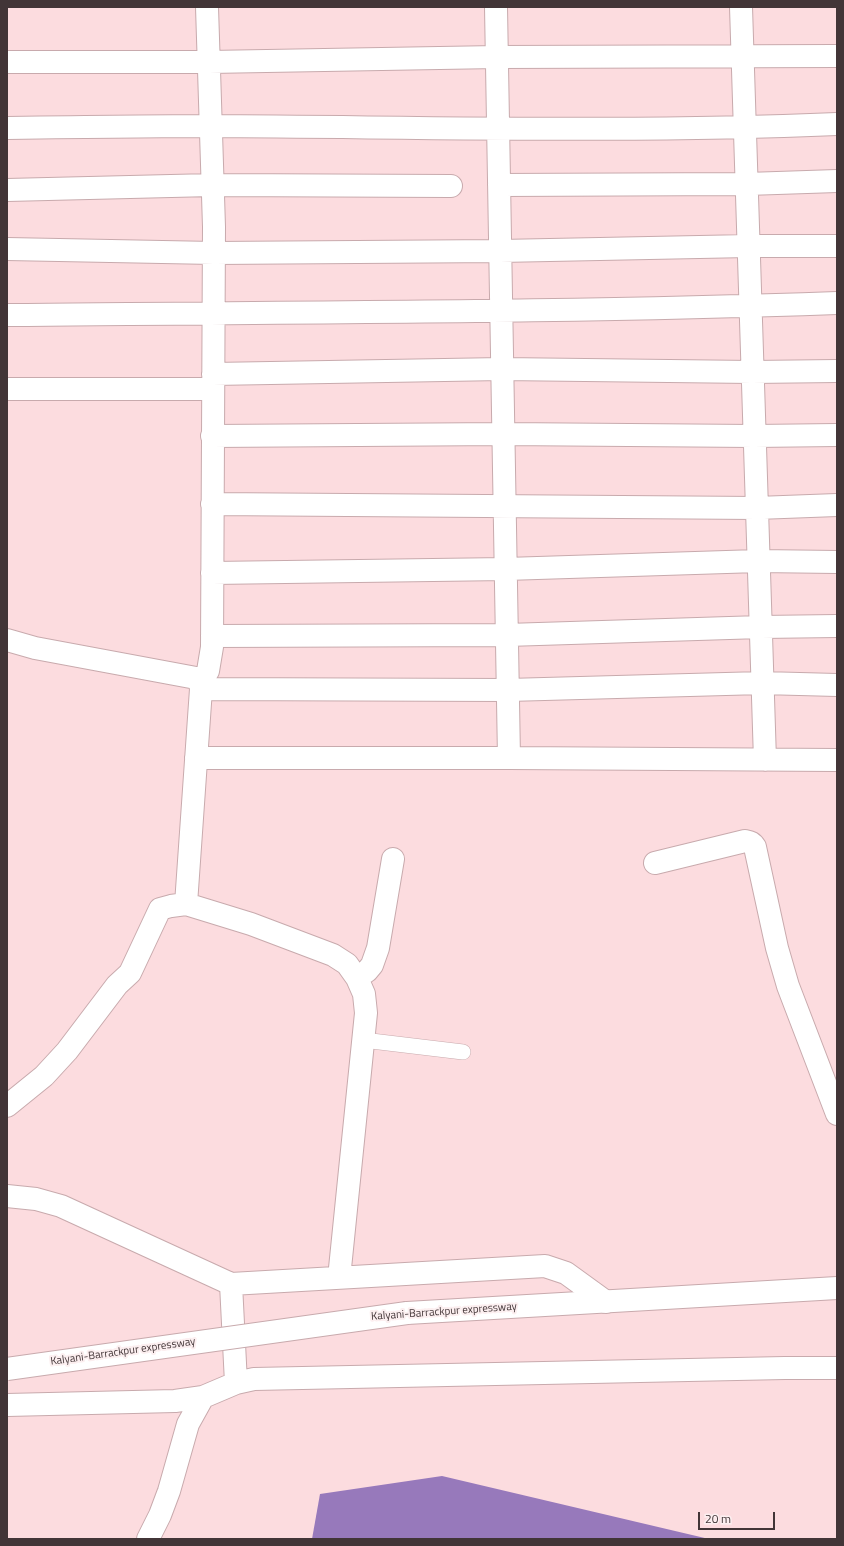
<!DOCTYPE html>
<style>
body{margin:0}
#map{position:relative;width:844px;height:1546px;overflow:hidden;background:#fcdcdf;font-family:"Titillium Web",sans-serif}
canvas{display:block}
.frame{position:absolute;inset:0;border:8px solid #423537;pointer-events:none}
.scale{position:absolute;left:698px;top:1512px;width:77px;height:18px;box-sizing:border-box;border:2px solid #423537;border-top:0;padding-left:5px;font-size:12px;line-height:14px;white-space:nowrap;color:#423537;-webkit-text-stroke:3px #fceff0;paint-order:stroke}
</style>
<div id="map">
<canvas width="844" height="1546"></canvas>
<div class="frame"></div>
<div class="scale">20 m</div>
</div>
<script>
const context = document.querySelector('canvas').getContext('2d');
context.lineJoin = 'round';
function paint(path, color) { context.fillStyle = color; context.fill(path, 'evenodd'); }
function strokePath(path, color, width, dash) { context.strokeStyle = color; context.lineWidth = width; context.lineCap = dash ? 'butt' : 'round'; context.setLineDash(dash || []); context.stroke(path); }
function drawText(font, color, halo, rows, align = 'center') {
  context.font = font + ' "Titillium Web",sans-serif'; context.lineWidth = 4; context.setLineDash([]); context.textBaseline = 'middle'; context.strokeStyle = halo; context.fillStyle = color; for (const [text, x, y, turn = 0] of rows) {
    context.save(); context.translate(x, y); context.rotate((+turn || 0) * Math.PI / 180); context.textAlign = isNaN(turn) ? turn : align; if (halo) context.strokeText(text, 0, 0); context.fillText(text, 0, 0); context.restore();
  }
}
paint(new Path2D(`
 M442 1476 709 1539H312L320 1494Z`), '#9779bb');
const lane = new Path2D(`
 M363 1040 463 1052`);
const street = new Path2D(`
 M496 7 509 758
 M741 7 765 760
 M7 62H209L497 57 837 56
 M7 128C75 127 143 126 211 126 420 127 629 133 837 124
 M499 185 747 184 837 181
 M7 190 212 185 451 186
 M7 249 214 253 500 251 749 246H837
 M7 315C284 312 561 313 837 303
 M213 374 502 369 752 372 837 371
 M7 389H213
 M212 436 504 434 754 436 837 435
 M212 504 757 508 837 505
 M212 573 506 569 758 561 837 562
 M212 636 507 635 761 627 837 626
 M7 640 35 648 196 678 200 683 201 689 186 904
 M200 683 208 671 212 647 214 227 207 7
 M201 689 508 690 762 683 837 685
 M196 758H509L837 760
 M655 863 745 841C750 842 752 842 755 847L777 948 788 986 837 1114
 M357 978 367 971 372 965 378 948 393 859
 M7 1106 44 1076 67 1051 117 985 130 973 160 909 171 906 186 904 251 924 333 955 347 964 357 978 364 994 366 1013 339 1278
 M7 1196 36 1199 61 1206 231 1284 545 1266 566 1273 606 1302
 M231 1284 236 1383
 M7 1405 175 1401 203 1397 236 1383 254 1379 785 1368H837
 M148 1539 160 1515 169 1491 188 1424 203 1397`);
const highway = new Path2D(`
 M407 1313 837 1288`);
strokePath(lane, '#c8aaad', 16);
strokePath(street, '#c8aaad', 24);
strokePath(highway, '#c8aaad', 24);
strokePath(lane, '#fff', 15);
strokePath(street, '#fff', 22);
strokePath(highway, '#fff', 22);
const highwayBridge = new Path2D(`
 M7 1369 407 1313`);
strokePath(highwayBridge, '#c8aaad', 24, []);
strokePath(highwayBridge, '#fff', 22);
drawText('11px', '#423537', '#fceff0', [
 ["Kalyani-Barrackpur expressway",444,1312,-4],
 ["Kalyani-Barrackpur expressway",123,1352,-8]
]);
</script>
